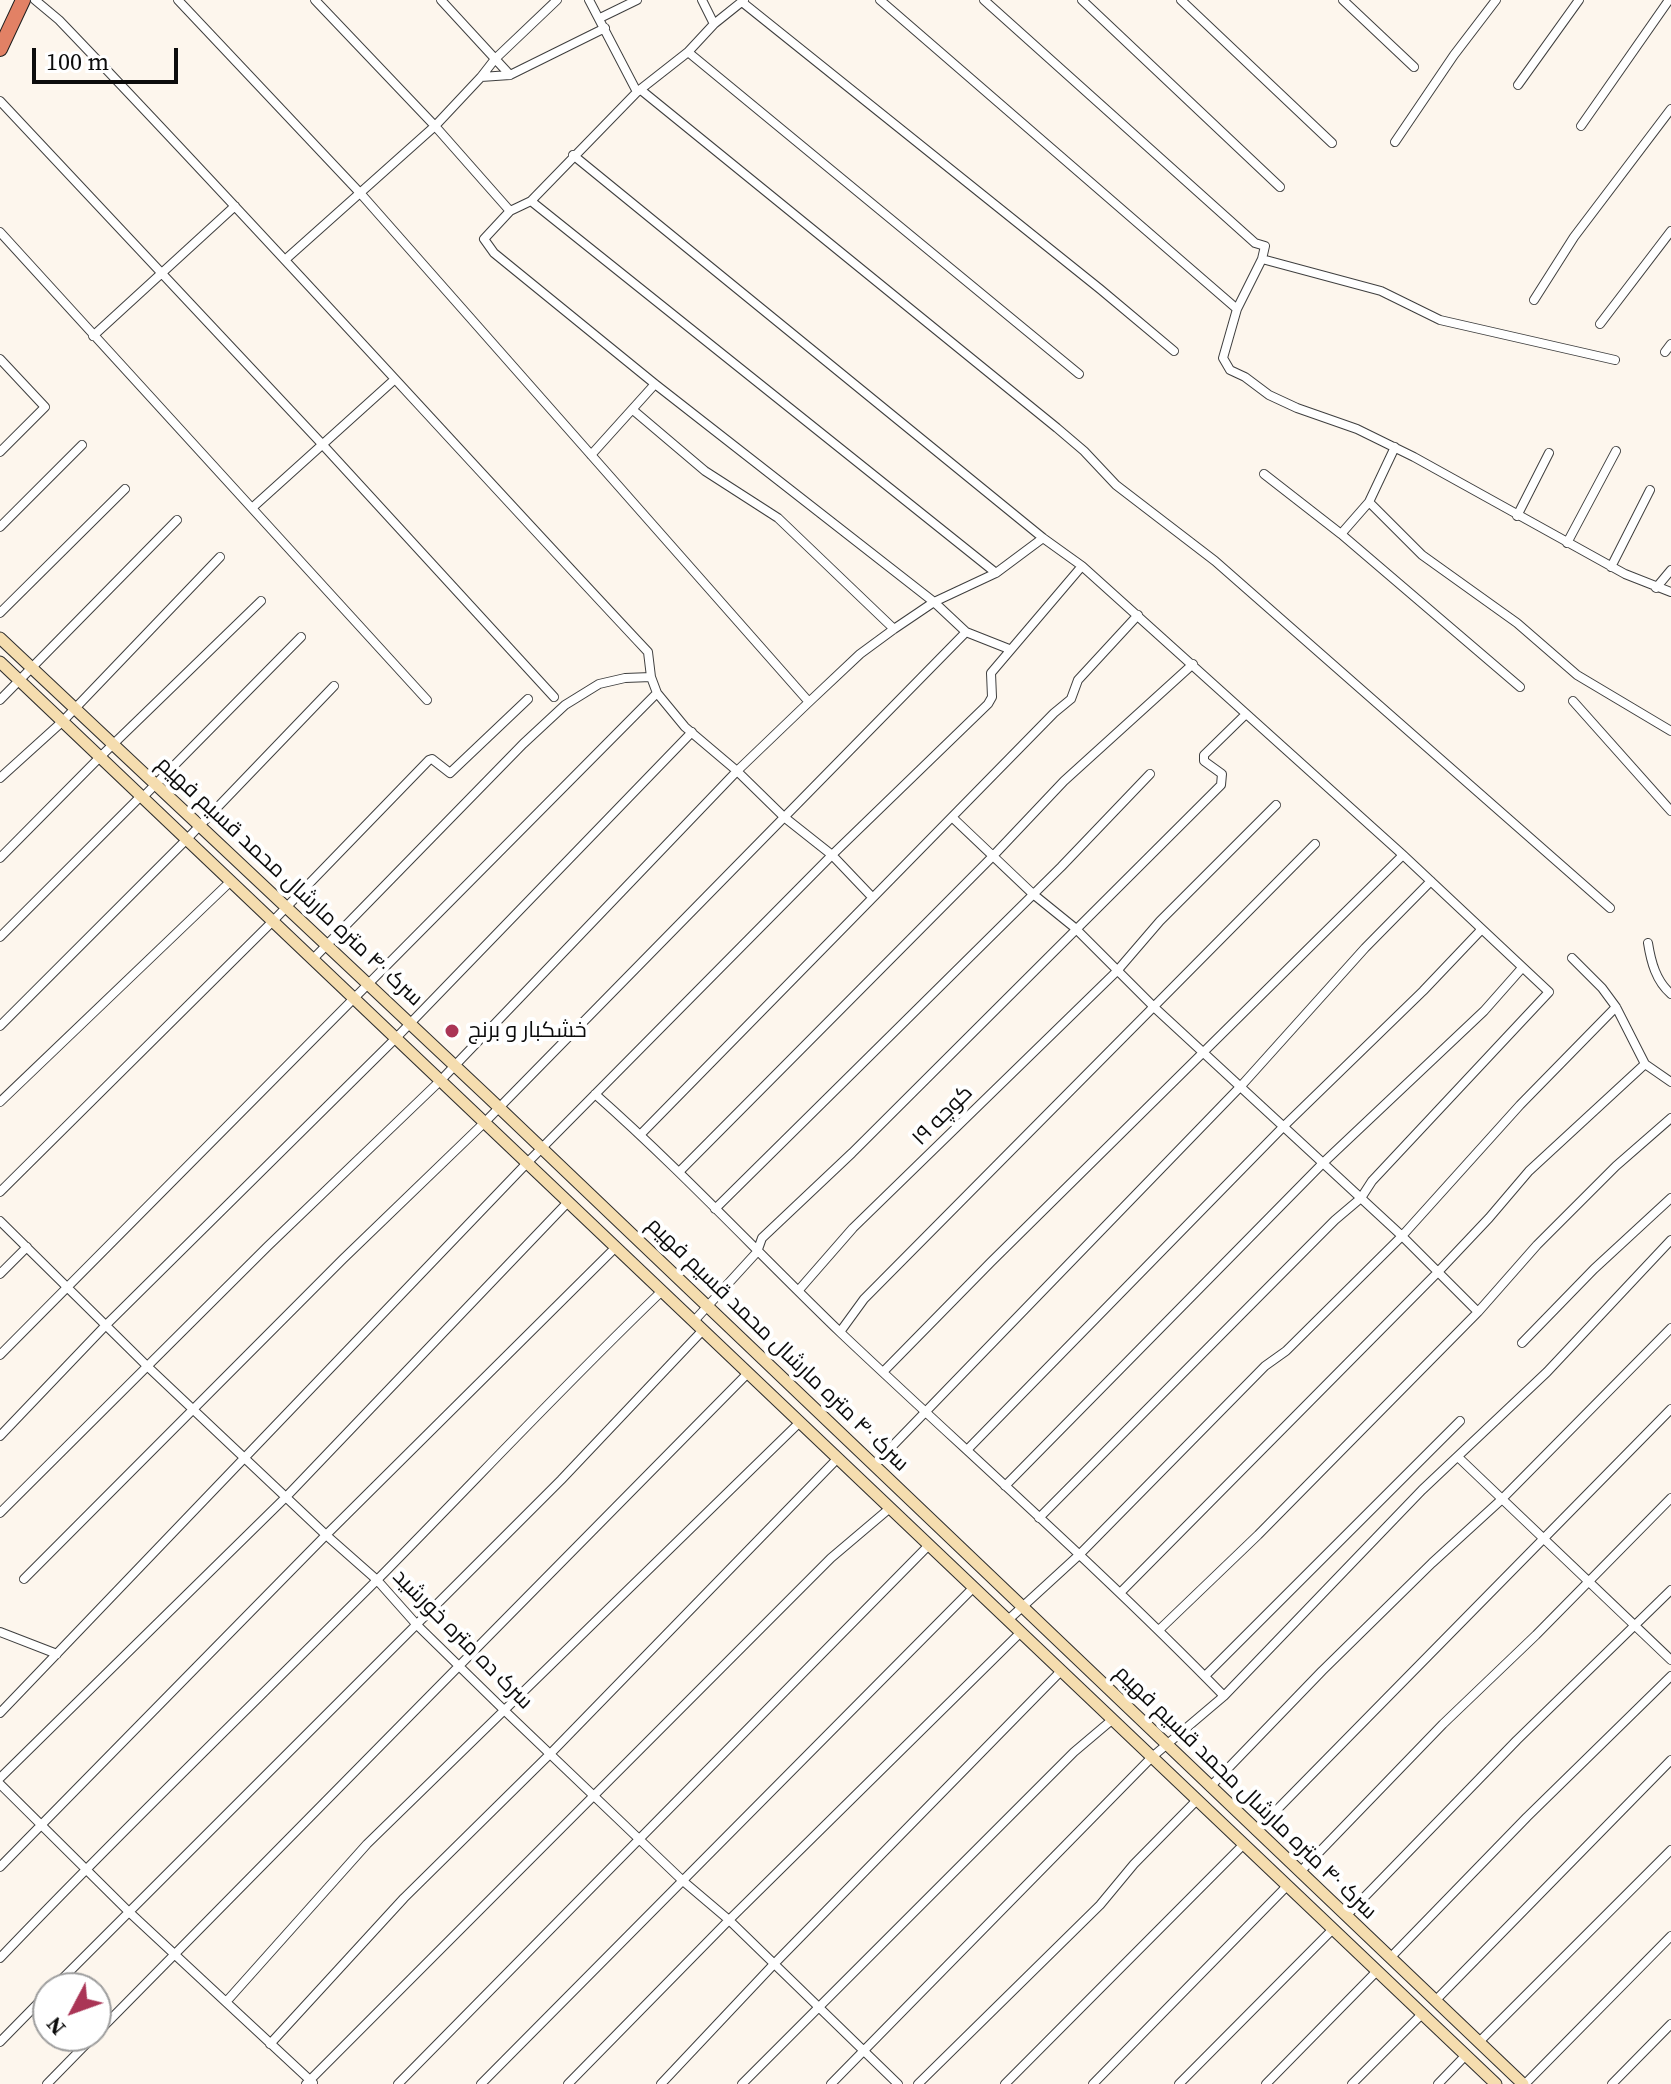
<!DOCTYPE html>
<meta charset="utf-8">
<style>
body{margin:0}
#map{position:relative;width:1671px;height:2084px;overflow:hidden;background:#fdf6ed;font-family:"Source Serif 4",serif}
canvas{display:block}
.north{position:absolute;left:32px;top:1972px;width:80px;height:80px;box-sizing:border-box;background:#fff;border:2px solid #9e9e9e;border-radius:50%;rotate:229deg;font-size:22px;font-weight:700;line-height:32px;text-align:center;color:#0c0c0c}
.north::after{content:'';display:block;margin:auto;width:28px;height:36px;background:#aa3556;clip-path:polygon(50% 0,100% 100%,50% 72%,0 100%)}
.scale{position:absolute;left:32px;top:48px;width:146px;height:36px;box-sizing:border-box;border:4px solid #0c0c0c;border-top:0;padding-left:10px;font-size:24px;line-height:28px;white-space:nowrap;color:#0c0c0c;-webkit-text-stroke:6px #fff;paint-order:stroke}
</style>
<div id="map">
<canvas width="1671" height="2084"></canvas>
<div class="north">N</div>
<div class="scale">100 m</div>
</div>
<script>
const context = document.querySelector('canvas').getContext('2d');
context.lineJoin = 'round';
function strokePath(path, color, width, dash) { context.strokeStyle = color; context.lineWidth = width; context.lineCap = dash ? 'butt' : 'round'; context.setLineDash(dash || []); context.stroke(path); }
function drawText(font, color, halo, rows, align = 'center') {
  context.font = font + ' "Source Serif 4",Cairo,serif'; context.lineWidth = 8; context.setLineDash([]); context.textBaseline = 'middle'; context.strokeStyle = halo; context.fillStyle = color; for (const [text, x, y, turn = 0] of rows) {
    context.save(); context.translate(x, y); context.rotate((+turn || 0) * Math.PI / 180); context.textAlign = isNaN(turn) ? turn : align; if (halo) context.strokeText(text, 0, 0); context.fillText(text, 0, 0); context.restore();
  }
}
const street = new Path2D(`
 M35 0 59 20C259 228 451 442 648 652L651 677 657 693 685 727 737 771 784 817 832 855 872 897
 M178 0 361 194 809 702
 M315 0 435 126 510 211 531 201 637 92 688 52 714 24 744 0
 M441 0 510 75
 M589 0 637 92
 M702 0 714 24
 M880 0 1237 309
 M984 0 1255 243 1265 246 1262 259 1237 309 1223 358 1230 370 1245 377 1269 395 1297 408 1357 429 1414 457 1625 574 1671 592
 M1082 0 1280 187
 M1181 0 1332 143
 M1343 0 1414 67
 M742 2 1100 289 1174 351
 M600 18 637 0
 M688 52 1079 374
 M481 77 495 59 557 0
 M1518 85 1579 0
 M641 90 1057 428 1084 451 1116 485 1215 561 1610 908
 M0 101 322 444 554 697
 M1581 126 1669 0
 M1395 142 1454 55 1496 0
 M573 155 1043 538 1082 566 1403 855 1549 992 1372 1181 1361 1198 1335 1220 1039 1518
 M531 201 996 573
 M510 211 484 239 494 253 655 384 934 602 966 632 1009 649
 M0 232 427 700
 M286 259 435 126 481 77 510 75 605 28
 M1262 259 1381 291 1440 320 1615 360
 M1534 300 1574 237 1671 109
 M1600 324 1671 231
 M93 336 235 206
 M1665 352 1671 344
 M0 359 45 407 0 452
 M633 410 705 471 778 518 894 629
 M1395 447 1369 502 1422 555 1517 623 1577 675 1671 731
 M591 455 655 384
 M1264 474 1341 534 1520 687
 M252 508 394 380
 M1517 516 1549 453
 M0 527 82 445
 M1341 534 1369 502
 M1567 543 1616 451
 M1611 567 1650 490
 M1656 588 1671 570
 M0 613 125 489
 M0 700 177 520
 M1573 701 1671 811
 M0 778 63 721 220 557
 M143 797 301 637
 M953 818 1033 894 1075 928 1155 1008 1402 1236 1478 1312
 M0 858 100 757 261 601
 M0 937 141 796
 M1648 943C1651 962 1656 981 1671 994
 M1572 958 1602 988 1616 1007 1645 1064 1671 1082
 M313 959 523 744 565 705 599 684 625 678 651 677
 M0 1026 187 839 334 686
 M595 1094C681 1170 759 1254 842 1334 969 1454 1101 1570 1224 1696
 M0 1102 231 881
 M641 1134 1054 713 1071 699 1078 680 1138 615
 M679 1172 993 856 1064 781 1193 664
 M0 1192 273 921 429 760 432 759 450 773 528 699
 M715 1209 1061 867 1150 774
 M0 1221 147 1366 326 1535 377 1580 417 1625 506 1712 683 1881 729 1920 898 2084
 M0 1274 27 1247
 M798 1291 853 1228 1117 971 1160 921 1276 805
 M694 1321 757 1252 762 1238 852 1153 1221 785 1222 774 1204 761V755L1246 714
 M840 1332 864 1299 1315 844
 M1522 1343 1594 1269 1671 1198
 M0 1355 657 693
 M883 1372 991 1262 1403 855
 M0 1436 106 1325 396 1038 692 732
 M967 1450 1284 1126 1423 991 1481 930
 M1458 1457 1671 1660
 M874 1465 1241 1086 1365 948 1431 881
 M1005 1486 1323 1163 1484 1011 1522 968
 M0 1513 268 1246 441 1080 737 771 809 702 860 654 894 629 934 602 996 573 1043 538
 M24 1579 343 1259 485 1122 966 632
 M1120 1593 1437 1273 1489 1218 1529 1171 1645 1064
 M1008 1620 1079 1555 1265 1366 1286 1351 1402 1236 1520 1105 1616 1007
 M1159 1630 1258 1535 1478 1312 1537 1245 1616 1166 1671 1118
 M0 1632 57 1654
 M1205 1676 1460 1421
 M0 1713 527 1163 832 855 988 704 992 697 991 673 1082 566
 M0 1778 286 1497 568 1202
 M0 1784 128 1911 313 2083
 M1210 1787 1322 1671 1432 1563 1501 1500 1671 1328
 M1256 1831 1671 1409
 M0 1867 326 1535 616 1247
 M1300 1872 1443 1724 1536 1635 1671 1498
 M1346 1916 1517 1740 1671 1590
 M0 1958C123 1829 251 1706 377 1580 472 1484 564 1385 662 1291
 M1390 1958 1527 1817 1671 1676
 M53 1988 561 1480 703 1330
 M1435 2001 1671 1760
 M226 2002 367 1844 800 1422
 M96 2034 748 1373
 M0 2042 48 1993
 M1479 2042 1671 1850
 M270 2044 404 1898 551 1753 838 1458
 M47 2084 94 2036
 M306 2084 831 1558 890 1508
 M398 2084 929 1545
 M481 2084 974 1587
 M568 2084 729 1920 1021 1632
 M661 2084 774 1964 1061 1671
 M742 2084 1074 1752 1113 1719
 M831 2084 1152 1757 1224 1696 1422 1490 1547 1372 1671 1240
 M918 2084 1100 1905 1134 1864 1197 1800
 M1005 2084 1244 1844
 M1093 2084 1287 1886
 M1179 2084 1333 1929
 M1266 2084 1377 1971
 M1352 2084 1422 2014
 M1438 2084 1466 2055
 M1525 2084 1671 1936
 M1612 2084 1671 2024`);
const secondary = new Path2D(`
 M0 638 488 1097 1523 2084
 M0 662 1496 2084`);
const highway = new Path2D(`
 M0 49 23 0`);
strokePath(street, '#3f3f3f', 10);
strokePath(secondary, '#2e2e2e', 13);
strokePath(highway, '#1d1d1d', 16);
strokePath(street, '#fff', 8);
strokePath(secondary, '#f5ddaf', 11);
strokePath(highway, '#e28165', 14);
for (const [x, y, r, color] of [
 [452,1031,8,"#aa3556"]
]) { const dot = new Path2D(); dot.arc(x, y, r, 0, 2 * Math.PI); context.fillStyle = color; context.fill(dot); strokePath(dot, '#fff', 3); }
drawText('22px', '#0c0c0c', '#fff', [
 ["سرک ۴۰ متره مارشال محمد قسیم فهیم",289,882,43],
 ["کوچه ۱۹",943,1116,-45],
 ["سرک ۴۰ متره مارشال محمد قسیم فهیم",777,1345,44],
 ["سرک ده متره خورشید",462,1640,45],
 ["سرک ۴۰ متره مارشال محمد قسیم فهیم",1245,1793,44]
]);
drawText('22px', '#0c0c0c', '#fff', [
 ["خشکبار و برنج",468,1031]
], 'left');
</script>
